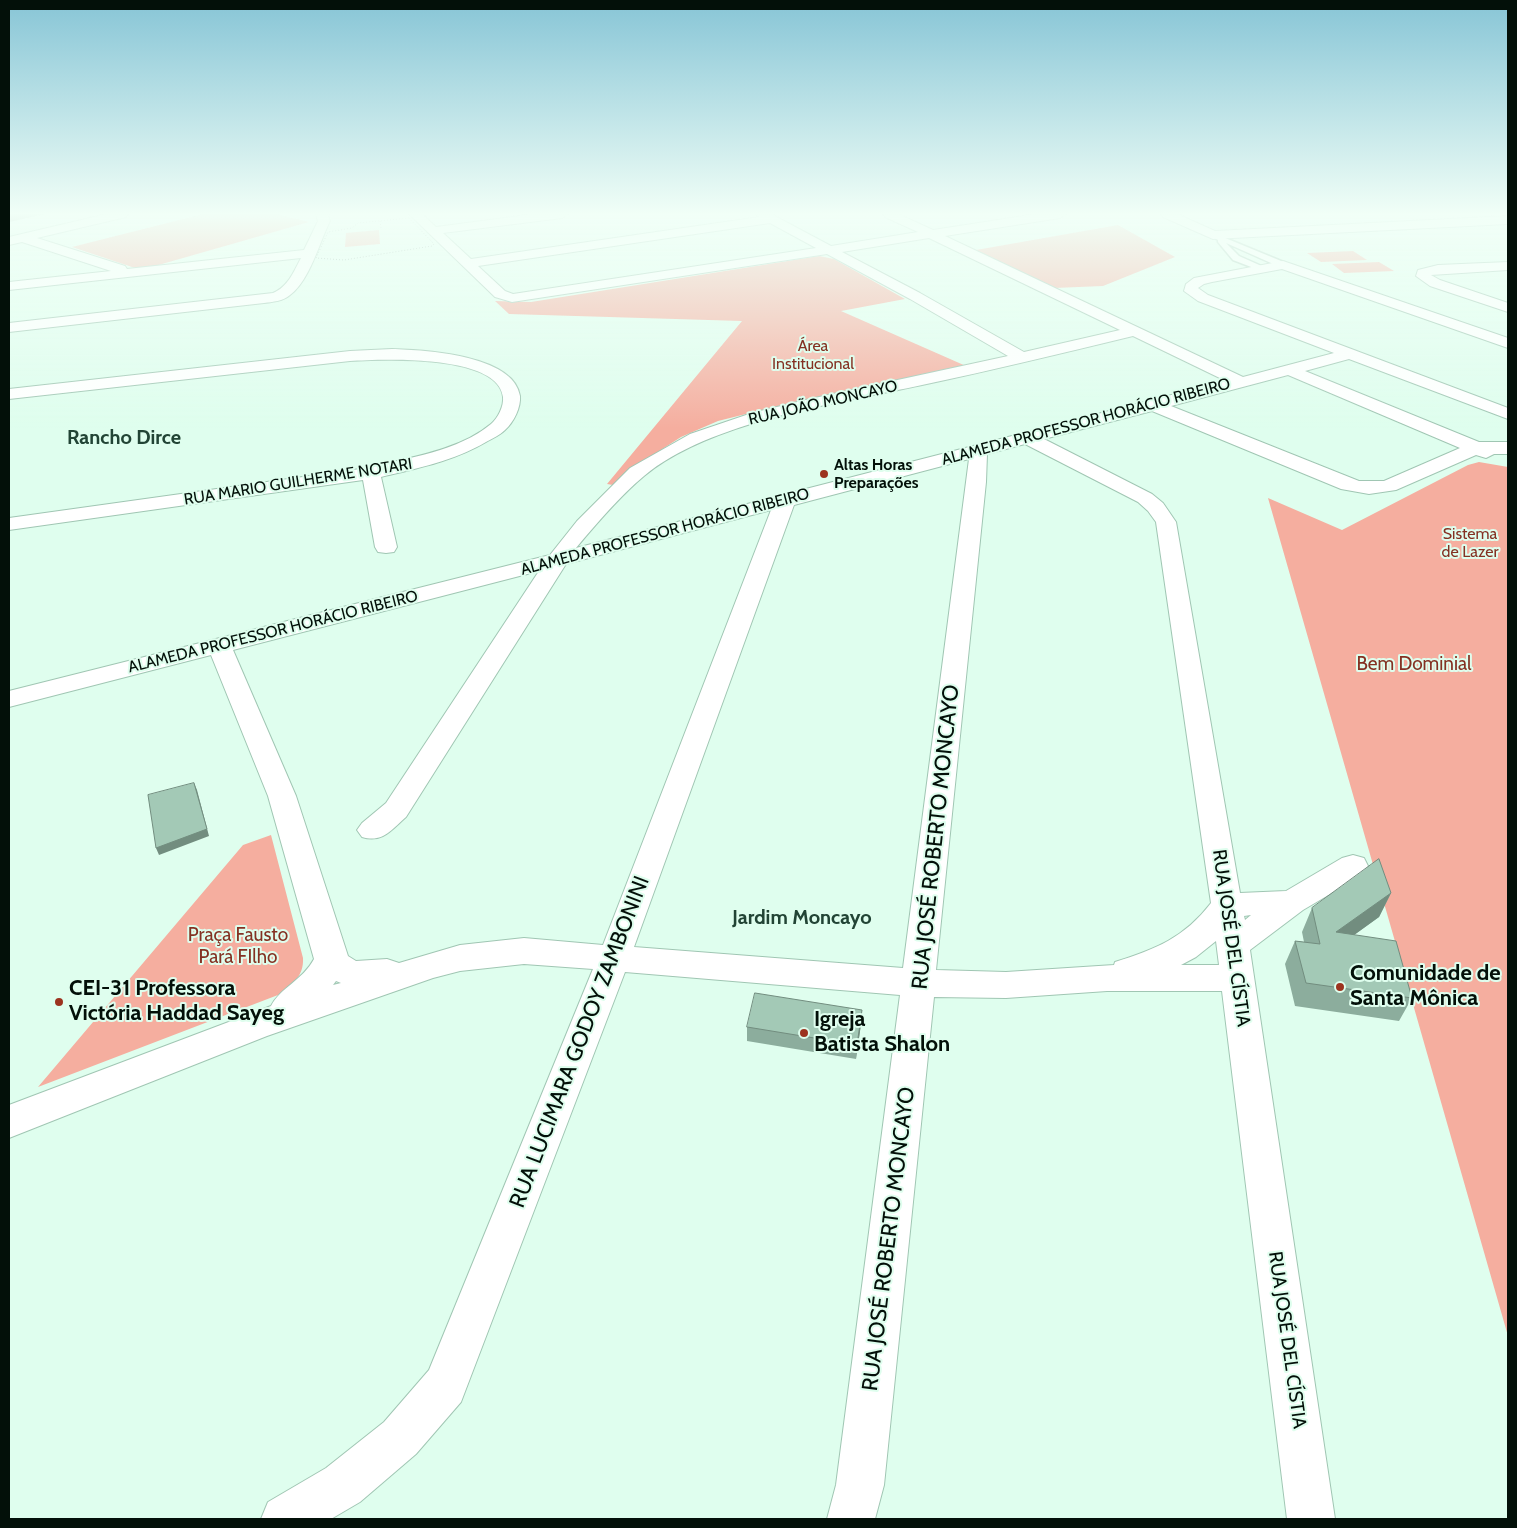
<!DOCTYPE html>
<meta charset="utf-8">
<style>
body{margin:0}
#map{position:relative;width:1517px;height:1528px;overflow:hidden;background:#dffeee;font-family:Cabin,sans-serif}
canvas{display:block}
.frame{position:absolute;inset:0;border:10px solid #031009;pointer-events:none}
</style>
<div id="map">
<canvas width="1517" height="1528"></canvas>
<div class="frame"></div>
</div>
<script>
const context = document.querySelector('canvas').getContext('2d');
context.lineJoin = 'round';
function paint(path, color) { context.fillStyle = color; context.fill(path, 'evenodd'); }
function strokePath(path, color, width, dash) { context.strokeStyle = color; context.lineWidth = width; context.lineCap = dash ? 'butt' : 'round'; context.setLineDash(dash || []); context.stroke(path); }
function drawText(font, color, halo, rows, align = 'center') {
  context.font = font + ' Cabin,sans-serif'; context.lineWidth = 4; context.setLineDash([]); context.textBaseline = 'middle'; context.strokeStyle = halo; context.fillStyle = color; for (const [text, x, y, turn = 0] of rows) {
    context.save(); context.translate(x, y); context.rotate((+turn || 0) * Math.PI / 180); context.textAlign = isNaN(turn) ? turn : align; if (halo) context.strokeText(text, 0, 0); context.fillText(text, 0, 0); context.restore();
  }
}
paint(new Path2D(`
 M203 214H277L309 222 141 270 72 247Z
 M1118 225 1175 257 1103 286 1054 288 976 250Z
 M379 230 380 244 345 247 346 233Z
 M1353 251 1367 260 1321 262 1307 253Z
 M819 256 834 259 905 299 841 311 966 366 794 402 718 421 681 437 636 466 613 485 607 484 742 321 509 314 495 301 531 302Z
 M1379 262 1394 271 1344 273 1332 264Z
 M1479 462 1508 467V1336L1268 498 1342 530 1468 465Z
 M271 835 303 958C304 977 292 984 278 995L38 1087 243 845Z`), '#f5ae9f');
const lane = new Path2D(`
 M1213 233 1286 263 1287 265 1280 267 1226 243 1239 256 1266 268 1259 270 1233 260 1218 242V240L1211 236V234Z`);
const street = new Path2D(`
 M107 214H128L126 217 37 238 125 266 127 269 304 250 318 221 316 214H328L330 221C319 243 310 280 290 295 283 301 273 302 264 303L9 332V323L273 293C288 287 294 271 301 258L9 290V282L111 271 22 242 9 245V237Z
 M409 214H422L436 227 535 214H568L562 218 443 233 471 259 759 217 756 214H771L831 246 918 232 885 217 883 214H898L933 230 1037 214H1066L1060 218 945 236 1243 377 1334 353 1198 301 1184 291 1186 284 1194 278 1283 261 1508 338V348L1282 269 1212 282 1204 284 1198 288 1208 295 1508 408V419L1349 359 1305 371 1479 442H1508V454H1494L1486 458 1476 455 1396 490 1369 494 1341 489 1152 411 1044 439 1152 494 1163 503 1176 522 1240 893 1286 891 1342 858 1353 855 1364 858 1368 866 1364 874 1303 910 1250 950 1335 1519H1287L1222 991H1107L1006 998 934 997 884 1485 875 1519H827L836 1485 900 995 625 972 461 1402 416 1454 360 1502 331 1519H261L268 1502 326 1468 384 1422 429 1370 593 969 524 964 460 971 433 978 267 1036 9 1138V1105L271 1006C280 988 303 980 314 959L268 796 211 655 9 707V691L550 555 577 521 630 468 690 434 752 413 810 399 1008 356 910 299 827 254 512 302 495 297ZM770 223 816 248 513 294 505 291 478 266ZM929 238 1120 330 1024 352 920 293 842 252ZM1133 336 1226 381 576 548C596 524 620 496 644 476 710 421 839 403 922 385 993 370 1063 353 1133 336ZM1288 375 1460 448 1384 481H1359L1171 406ZM1025 444 1138 502 1148 511 1156 522 1211 903C1184 938 1156 949 1115 962L1114 965 1006 972 936 970 986 482 987 454ZM969 459 903 968 634 947 794 505ZM771 510 603 945 524 938 460 945 399 963 387 959 356 961 348 956 296 796 233 650 539 571 386 803 362 823 357 830 362 837C383 843 391 830 406 817L566 564ZM1251 915 1245 920 1244 916ZM1216 941 1219 965H1181L1196 957ZM336 981 341 983 333 985Z
 M1161 214H1177L1215 231 1508 216V224L1213 239 1163 217Z
 M1508 262V270L1431 275 1440 280 1508 303V312L1430 286 1416 276 1418 270 1438 265Z
 M392 349C425 350 514 355 520 396 521 407 514 422 505 430 500 435 493 438 486 442 454 461 418 468 381 477L397 547 394 552 386 553 378 552 375 547 363 480 9 530V518L367 468C407 458 459 451 491 424 498 418 504 406 503 397 498 354 382 359 350 361L9 399V389L350 351Z`);
strokePath(lane, '#a0c6b3', 3);
strokePath(street, '#a0c6b3', 2);
strokePath(new Path2D(`
 M409 218 434 244 432 246 344 260 316 258 328 232 352 228 358 223Z
 M380 221 381 228`), '#8aa296', 1, [1, 2]);
paint(lane, '#fff');
paint(street, '#fff');
paint(new Path2D(`
 M1391 893 1379 917 1354 935 1412 998 1399 1021 1295 1006 1285 964 1295 941 1304 942 1302 932 1312 908Z
 M862 1010 861 1024 856 1059 747 1041V1027Z`), '#8cad9d');
paint(new Path2D(`
 M15 214H45L9 222V215Z
 M194 783 197 790 209 836 159 855 156 848Z
 M1391 893 1379 917 1325 956 1336 932Z
 M862 1010 861 1024 856 1059 857 1045Z`), '#728d7f');
const building = new Path2D(`
 M194 783 207 829 156 848 148 795Z
 M1379 859 1391 893 1336 932 1396 941 1412 998 1306 983 1295 941 1320 944 1312 908Z
 M755 993 862 1010 857 1045 747 1027Z`);
paint(building, '#a3c9b6');
strokePath(building, '#728d7f', 1);
const sky = context.createLinearGradient(0, 0, 0, 428);
sky.addColorStop(0, '#87c5d6');
sky.addColorStop(0.5, '#f1fff7');
sky.addColorStop(1, '#f1fff700');
context.fillStyle = sky;
context.fillRect(0, 0, 1517, 428);
for (const [x, y, r, color] of [
 [824,474,5,"#9c331f"],
 [1340,987,5,"#9c331f"],
 [59,1002,5,"#9c331f"],
 [804,1033,5,"#9c331f"]
]) { const dot = new Path2D(); dot.arc(x, y, r, 0, 2 * Math.PI); context.fillStyle = color; context.fill(dot); strokePath(dot, '#dffeee', 2); }
drawText('16px', '#843122', '#dffeee', [
 ["Área",813,346],
 ["Institucional",813,364],
 ["Sistema",1470,534],
 ["de Lazer",1470,552]
]);
drawText('16px', '#031009', '#dffeee', [
 ["RUA JOÃO MONCAYO",823,403,-13],
 ["ALAMEDA PROFESSOR HORÁCIO RIBEIRO",1086,422,-15],
 ["RUA MARIO GUILHERME NOTARI",298,482,-9],
 ["ALAMEDA PROFESSOR HORÁCIO RIBEIRO",665,532,-15],
 ["ALAMEDA PROFESSOR HORÁCIO RIBEIRO",273,632,-14]
]);
drawText('bold 16px', '#031009', '#dffeee', [
 ["Altas Horas",834,465],
 ["Preparações",834,483]
], 'left');
drawText('19px', '#843122', '#dffeee', [
 ["Bem Dominial",1414,664],
 ["Praça Fausto",238,935],
 ["Pará FIlho",238,957]
]);
drawText('19px', '#031009', '#dffeee', [
 ["RUA JOSÉ DEL CÍSTIA",1231,938,82],
 ["RUA JOSÉ DEL CÍSTIA",1287,1340,82]
]);
drawText('bold 20px', '#224435', '#dffeee', [
 ["Rancho Dirce",124,438]
]);
drawText('bold 20px', '#224435', '#dffeee', [
 ["Jardim Moncayo",802,918]
]);
drawText('22px', '#031009', '#dffeee', [
 ["RUA JOSÉ ROBERTO MONCAYO",936,837,-84],
 ["RUA LUCIMARA GODOY ZAMBONINI",580,1042,-69],
 ["RUA JOSÉ ROBERTO MONCAYO",889,1239,-83]
]);
drawText('bold 22px', '#031009', '#dffeee', [
 ["Comunidade de",1350,974],
 ["Santa Mônica",1350,999],
 ["CEI-31 Professora",69,989],
 ["Victória Haddad Sayeg",69,1014],
 ["Igreja",814,1020],
 ["Batista Shalon",814,1045]
], 'left');
</script>
